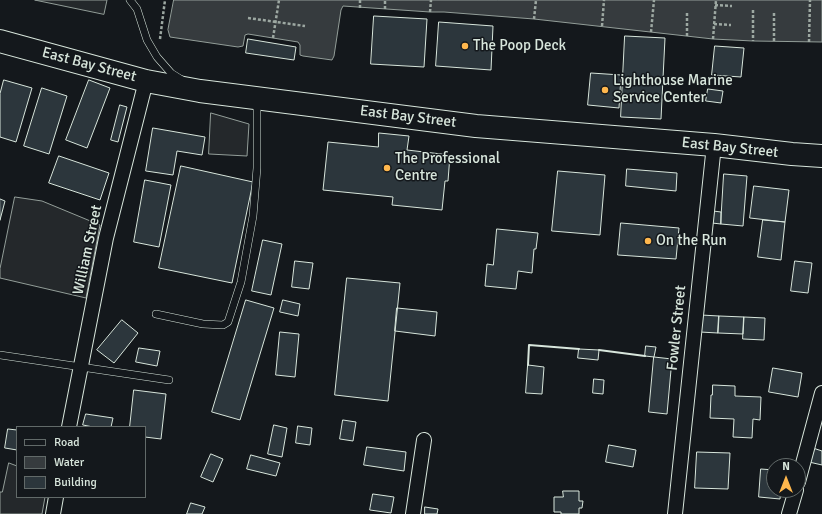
<!DOCTYPE html>
<style>
body{margin:0}
#map{position:relative;width:822px;height:514px;overflow:hidden;background:#14181c;font-family:Signika,sans-serif}
canvas{display:block}
.legend{position:absolute;left:16px;top:426px;width:130px;height:72px;box-sizing:border-box;background:#14181c;border:1px solid #626a69;margin:0;padding:5px 7px;list-style:none;font-size:12px;color:#d8e6dc}
.legend li{display:flex;align-items:center;gap:8px;height:20px}
.legend b{width:20px;border:1px solid #626a69}
.north{position:absolute;left:766px;top:458px;width:40px;height:40px;box-sizing:border-box;background:#14181c;border:1px solid #626a69;border-radius:50%;rotate:0deg;font-size:11px;font-weight:700;line-height:16px;text-align:center;color:#d8e6dc}
.north::after{content:'';display:block;margin:auto;width:14px;height:18px;background:#ffb74d;clip-path:polygon(50% 0,100% 100%,50% 72%,0 100%)}
</style>
<div id="map">
<canvas width="822" height="514"></canvas>
<ul class="legend">
<li><b style="height:5px;background:#14181c"></b>Road</li>
<li><b style="height:11px;background:#363b3e"></b>Water</li>
<li><b style="height:11px;background:#2c363c"></b>Building</li>
</ul>
<div class="north">N</div>
</div>
<script>
const context = document.querySelector('canvas').getContext('2d');
context.lineJoin = 'round';
function paint(path, color) { context.fillStyle = color; context.fill(path, 'evenodd'); }
function strokePath(path, color, width, dash) { context.strokeStyle = color; context.lineWidth = width; context.lineCap = dash ? 'butt' : 'round'; context.setLineDash(dash || []); context.stroke(path); }
function drawText(font, color, halo, rows, align = 'center') {
  context.font = font + ' Signika,sans-serif'; context.lineWidth = 3; context.setLineDash([]); context.textBaseline = 'middle'; context.strokeStyle = halo; context.fillStyle = color; for (const [text, x, y, turn = 0] of rows) {
    context.save(); context.translate(x, y); context.rotate((+turn || 0) * Math.PI / 180); context.textAlign = isNaN(turn) ? turn : align; if (halo) context.strokeText(text, 0, 0); context.fillText(text, 0, 0); context.restore();
  }
}
const parking = new Path2D(`
 M35 0H107L104 14Z
 M211 113 249 124 247 156 209 154Z
 M15 197 42 201 100 225 86 298 0 278V269Z
 M9 463 17 466V497H45L42 514H0V492H2Z`);
paint(parking, '#24282b');
strokePath(parking, '#939e99', 1);
const water = new Path2D(`
 M174 0H822V42L753 41 713 39 534 19 444 12H430L343 6 341 10 334 56 332 60 303 56 300 55V45L298 42 248 34 245 35 243 46 238 47 170 37 168 30Z`);
paint(water, '#363b3e');
strokePath(water, '#939e99', 1);
const building = new Path2D(`
 M374 16 427 19 424 67 371 64Z
 M439 22 493 26 491 70 436 66Z
 M625 36 665 38 661 119 621 117Z
 M248 39 296 47 294 60 246 53Z
 M715 46 744 48 741 77 712 75Z
 M591 73 621 75 619 108 588 105Z
 M4 80 32 88 16 142 0 137V94Z
 M89 80 110 88 87 148 66 140Z
 M42 88 67 96 49 154 24 146Z
 M708 89 723 91 721 103 706 101Z
 M120 105 127 107 118 142 111 140Z
 M153 128 205 137 202 155 177 151 173 175 146 171Z
 M379 133 409 136 407 150 450 155 448 181H445L442 210 392 205 393 197 323 190 328 142 378 147Z
 M59 156 109 173 100 200 49 183Z
 M181 166 253 182 232 283 159 268Z
 M627 169 677 173 676 191 626 186Z
 M558 171 605 175 600 235 552 231Z
 M724 174 747 176 743 226 721 224Z
 M145 180 171 185 159 247 134 242Z
 M754 186 789 190 785 222 750 218Z
 M0 199 5 201 0 220Z
 M713 211 721 212V224L712 223Z
 M763 220 785 222 781 260 758 257Z
 M621 223 679 228 676 259 618 255Z
 M497 229 538 233 536 249H534L532 273 518 271 516 289 485 286 487 264 493 265Z
 M263 240 282 244 271 295 252 291Z
 M295 261 313 263 309 289 292 287Z
 M795 261 812 263 808 293 791 291Z
 M347 278 400 283 388 401 335 395Z
 M246 300 274 308 240 420 212 412Z
 M283 300 300 304 298 316 280 312Z
 M397 308 437 312 435 336 395 331Z
 M701 315 719 316 718 333 700 332Z
 M719 316 744 317 743 334 718 333Z
 M744 317 765 318 764 340 743 339Z
 M122 320 138 333 114 363 97 350Z
 M280 332 299 334 295 377 276 375Z
 M646 346 656 347 654 357 645 356Z
 M139 348 160 351 157 366 136 362Z
 M579 349 599 350 598 360 578 358Z
 M654 357 672 359 667 414 649 412Z
 M528 365 544 367 542 394 526 393Z
 M773 368 802 373 798 397 769 392Z
 M594 379 604 380 603 394 593 393Z
 M713 385 735 386V396L761 397 760 420 753 419 752 438 733 437 734 419 710 418 711 395H712Z
 M134 390 166 394 161 439 145 437V427H130Z
 M86 414 113 418 111 427H93L83 425Z
 M343 420 356 422 353 441 340 439Z
 M274 425 287 428 282 457 268 454Z
 M298 426 312 428 310 445 296 443Z
 M8 429 17 430V450L5 448Z
 M609 445 636 450 633 467 606 462Z
 M367 447 406 452 404 471 364 465Z
 M813 448 822 451V465L809 462Z
 M697 452 730 453 728 489 695 488Z
 M211 454 223 459 213 482 201 477Z
 M251 455 280 463 276 476 247 469Z
 M761 469 774 470V490H781L780 499 759 497Z
 M563 491H579V501H583L582 508H579V514H561V512H554V497H563Z
 M373 494 394 497 391 513 370 510Z
 M191 503 205 507 202 514H187Z
 M425 507 438 509 437 514H425Z`);
paint(building, '#2c363c');
strokePath(building, '#d8e6dc', 1);
const service = new Path2D(`
 M130 0 137 9 147 40 157 57 171 73 182 80
 M156 314 203 324 223 325 228 322 241 282 253 216 257 168V100
 M0 355 169 380`);
const minor = new Path2D(`
 M69 427 106 238 146 81
 M798 482 822 393
 M53 514 56 497
 M413 514 424 440
 M675 514 714 145
 M789 514 796 490`);
const trunk = new Path2D(`
 M0 41 146 81 200 91 476 126 714 145 792 154 822 156`);
strokePath(service, '#d8e6dc', 8);
strokePath(minor, '#d8e6dc', 16);
strokePath(trunk, '#d8e6dc', 24);
strokePath(new Path2D(`
 M715 5 732 6
 M360 8V0
 M385 9V0
 M753 10V41
 M430 12 431 0
 M248 18 305 26
 M534 19 536 0
 M714 24 731 25
 M602 26 604 0
 M651 32 654 0
 M687 36V13
 M273 38 279 0
 M160 39 165 0
 M713 39 716 0
 M774 41V11
 M809 42 810 0`), '#9da8a2', 2.5, [3, 2]);
strokePath(service, '#14181c', 7);
strokePath(minor, '#14181c', 14);
strokePath(trunk, '#14181c', 22);
strokePath(new Path2D(`
 M599 350 645 356
 M528 365 529 345 579 349`), '#d8e6dc', 2);
for (const [x, y, r, color] of [
 [465,46,4,"#ffb74d"],
 [605,90,4,"#ffb74d"],
 [387,168,4,"#ffb74d"],
 [648,241,4,"#ffb74d"]
]) { const dot = new Path2D(); dot.arc(x, y, r, 0, 2 * Math.PI); context.fillStyle = color; context.fill(dot); strokePath(dot, '#14181c', 1.5); }
drawText('15px', '#d8e6dc', '#14181c', [
 ["The Poop Deck",473,46],
 ["Lighthouse Marine",613,81],
 ["Service Center",613,98],
 ["The Professional",395,159],
 ["Centre",395,176],
 ["On the Run",656,241]
], 'left');
drawText('15px', '#d8e6dc', '#14181c', [
 ["East Bay Street",89,65,15],
 ["East Bay Street",408,117,7],
 ["East Bay Street",730,148,6],
 ["William Street",88,250,-78],
 ["Fowler Street",677,328,-84]
]);
</script>
